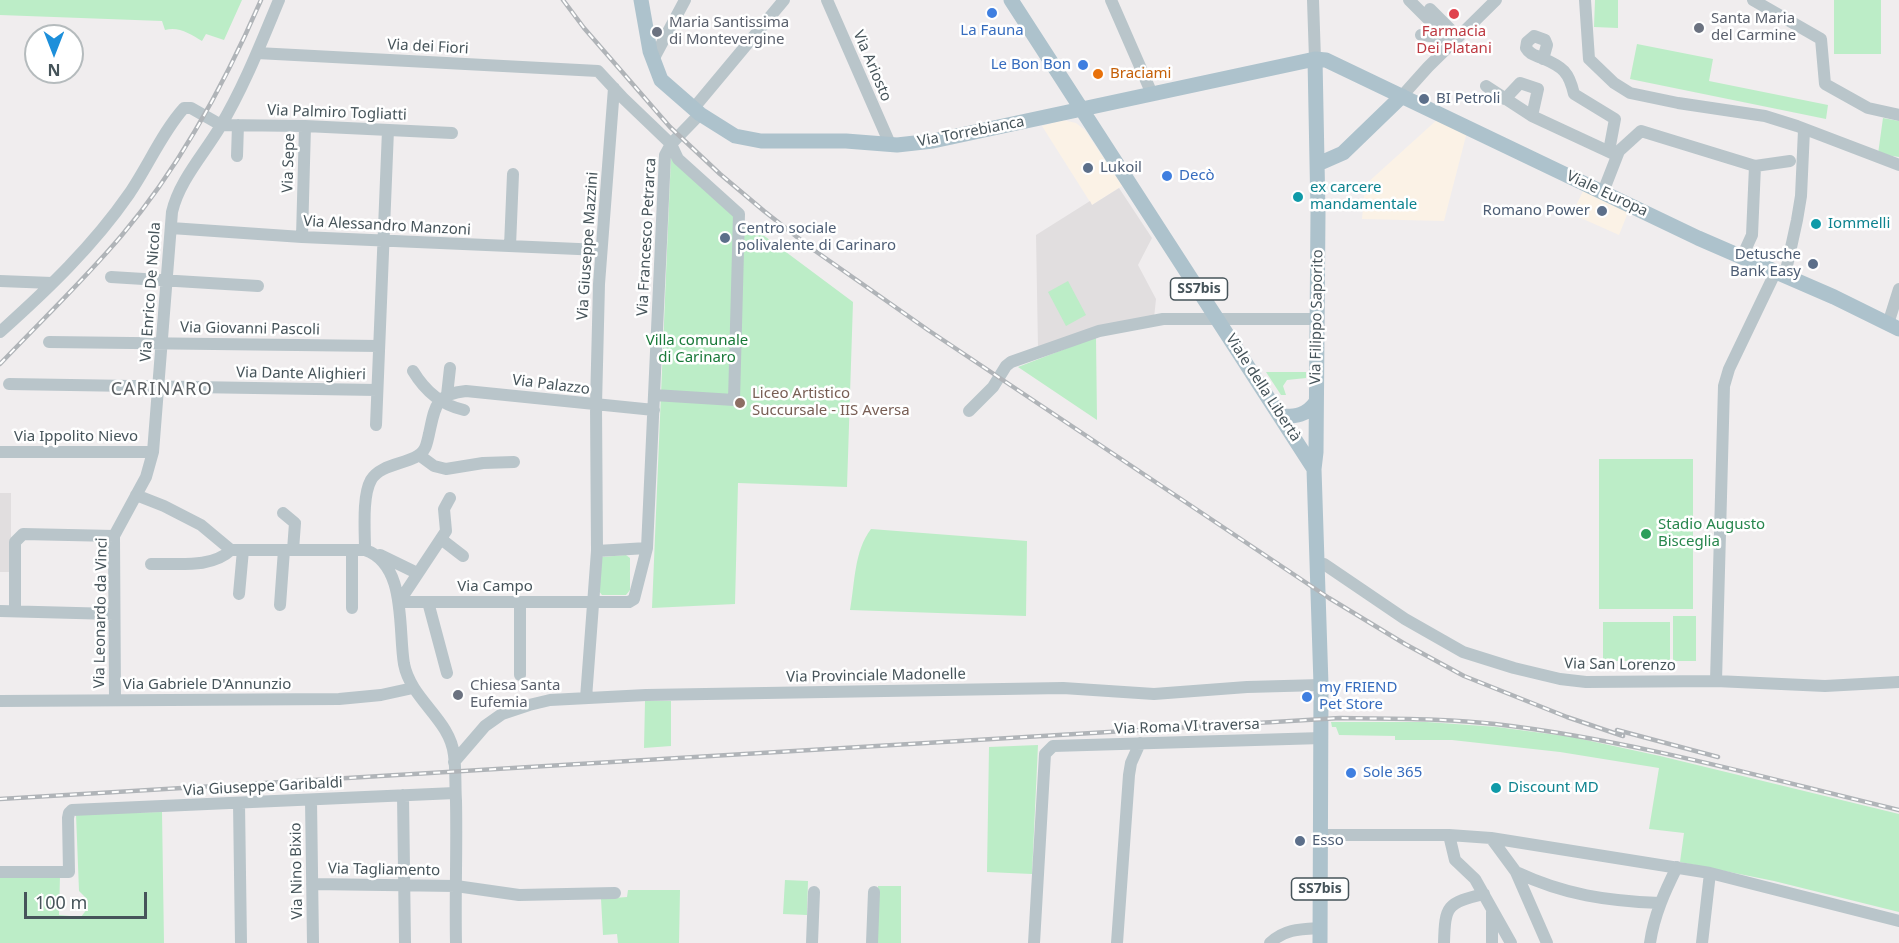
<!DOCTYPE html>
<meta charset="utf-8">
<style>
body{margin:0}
#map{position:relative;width:1899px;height:943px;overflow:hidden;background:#f0edee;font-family:"Noto Sans",sans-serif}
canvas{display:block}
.north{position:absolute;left:24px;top:24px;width:60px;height:60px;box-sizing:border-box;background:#fff;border:2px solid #b5bbbd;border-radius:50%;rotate:180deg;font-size:16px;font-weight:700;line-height:24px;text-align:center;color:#46545a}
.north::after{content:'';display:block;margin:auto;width:21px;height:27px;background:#1d8fda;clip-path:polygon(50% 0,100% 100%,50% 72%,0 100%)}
.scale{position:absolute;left:24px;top:892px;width:123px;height:27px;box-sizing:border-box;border:3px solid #46545a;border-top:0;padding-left:8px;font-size:18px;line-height:21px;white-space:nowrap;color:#46545a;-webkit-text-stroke:4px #fff;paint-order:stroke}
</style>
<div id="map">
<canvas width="1899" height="943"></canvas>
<div class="north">N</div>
<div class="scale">100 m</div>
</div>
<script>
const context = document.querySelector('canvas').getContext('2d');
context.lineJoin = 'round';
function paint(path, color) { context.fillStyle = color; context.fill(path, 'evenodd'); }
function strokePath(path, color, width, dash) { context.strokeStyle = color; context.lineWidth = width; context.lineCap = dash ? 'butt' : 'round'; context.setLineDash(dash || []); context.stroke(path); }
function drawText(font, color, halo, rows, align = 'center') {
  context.font = font + ' "Noto Sans",sans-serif'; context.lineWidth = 5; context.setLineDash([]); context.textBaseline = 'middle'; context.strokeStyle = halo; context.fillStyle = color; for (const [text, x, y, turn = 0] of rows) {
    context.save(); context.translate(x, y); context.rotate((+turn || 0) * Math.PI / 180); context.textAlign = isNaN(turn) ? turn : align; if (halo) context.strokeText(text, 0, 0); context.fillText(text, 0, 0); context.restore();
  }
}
paint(new Path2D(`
 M1439 118 1467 132 1444 221 1362 219 1365 185Z
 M1063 120 1076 123 1085 130 1122 186 1092 205 1042 126Z
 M1584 189 1629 210 1619 235 1572 214Z`), '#fbf2e6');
paint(new Path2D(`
 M1119 188 1152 238 1138 265 1156 299 1154 318 1038 348 1036 235 1090 201 1092 205Z
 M0 493H11V572H0Z`), '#e1dedf');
paint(new Path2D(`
 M0 0H242L224 40 206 34 202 41C191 34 178 26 165 30L162 21 0 15Z
 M1595 0H1618V28L1594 27Z
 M1834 0H1881V54H1834Z
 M1637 44 1713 59 1709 81 1828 105 1826 119 1630 79Z
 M1883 118 1899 121V157L1878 154Z
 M671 156 747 223 853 302 847 487 738 483 735 604 652 608Z
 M1068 281 1086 315 1066 326 1048 292Z
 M1096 337 1097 420 1018 367Z
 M1266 372H1306V378L1287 380 1283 386 1286 395H1281Z
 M1599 459H1693V609H1599Z
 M871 529 1027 541 1026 616 850 610C855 583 854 551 871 529Z
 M626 555 630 558V590L626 595H602L598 590 602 557Z
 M1673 616H1696V661H1673Z
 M1603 622H1670V661H1603Z
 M645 701H671V746L644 748Z
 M1331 722H1427L1497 727 1572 737 1660 756 1899 814V912L1774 881 1680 862 1684 833 1649 829 1659 768 1560 752 1452 740H1395V736L1339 735 1336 727H1332Z
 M1038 745 1032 874 987 872 989 747Z
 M162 812 164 943H0V876H60L59 915 81 917 87 909V899L79 891 76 814Z
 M785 880 808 881 807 915 783 914Z
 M878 886H901V943H876Z
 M628 890H680L679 943H618L617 934 603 935 601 899 627 897Z`), '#bcedc7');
strokePath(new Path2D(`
 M827 0 890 144
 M1111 0 1152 94
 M1313 0 1315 59
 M1409 0 1452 43
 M1585 0 1589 59 1614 83 1630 93 1678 103 1765 116 1797 126 1899 165
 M1753 0 1821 39 1825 84 1868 108 1899 115
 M1430 9 1458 37
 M1421 35 1447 38
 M257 53 598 71 623 98 671 144 678 159 739 214 734 400 654 395
 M1543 59 1547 45 1545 40 1534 36 1527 42 1526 48C1530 55 1535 55 1542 58 1563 67 1569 72 1574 94L1615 119 1609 151
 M653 60 685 0
 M1486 86 1532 116 1616 155
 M1402 96 1428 67 1496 0
 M1505 99 1520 83 1538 89 1532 116
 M693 109 784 0
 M237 156 238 125
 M1755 166 1790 161
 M1603 192 1619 151 1641 131 1755 166 1752 235 1742 257
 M171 228 302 237 601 250
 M302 237 305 126
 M510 246 513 174
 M1785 275 1797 220 1801 196 1804 130
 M111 277 258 286
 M0 281 52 283
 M1888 324 1899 289
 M0 332C47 290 93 246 129 194 147 168 163 131 184 108H191L221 125 305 126 452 133
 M49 342 379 346
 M413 371C425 391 441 405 464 410
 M9 384 377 390
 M447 395 450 368
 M969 411 993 387 1006 366 1011 362 1099 331 1163 319H1317
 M376 425 388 130
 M0 452H153
 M419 455 434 466 446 469 483 463 514 462
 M136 495 164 506 201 525 231 550
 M283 513 295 523 293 550
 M441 539 463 556
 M231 550H365C407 564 398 629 404 664 411 700 450 719 454 755 456 770 455 786 456 801 457 848 455 895 456 943
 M352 550V608
 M365 550C365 531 362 496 371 480 382 461 417 465 425 448 427 444 428 438 429 434 435 407 435 394 466 391L654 410
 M597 551 596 405 599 284 614 88
 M380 555 417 573
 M151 564C177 563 211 569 231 550
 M1318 564H1324L1405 619 1463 652 1514 668 1560 679 1586 682 1716 681 1825 686 1899 682
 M239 594 243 550
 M399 602H629L634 599 647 548 665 155 671 144 700 114
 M399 602 446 531 444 509 450 498
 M428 602 447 673
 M520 602V675
 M280 605 284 550
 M0 611 114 614
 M15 611V542L23 534 114 536
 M1716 681 1724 386 1729 369 1776 271
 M586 698 597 551 647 548
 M115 700 114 536 146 477 153 452 172 212C179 181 204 154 220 127 244 87 261 43 279 0
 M0 701 339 699 381 695 413 688
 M454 762 485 726 502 714 529 705 550 700 646 695 1063 688 1154 694 1247 687 1321 685
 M403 795 405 943
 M311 800 313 943
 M239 803 241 943
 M1320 835H1449L1491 838 1710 873 1899 921
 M1449 835 1455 860 1475 879 1511 943
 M1491 838 1516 872 1547 943
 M0 872H69L68 818 69 813 72 810 455 793
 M1516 872C1565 895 1607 901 1660 903
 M312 884 456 886 519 895 615 893
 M1492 912V943
 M812 943 814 892
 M872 943 874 892
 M1034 943 1045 754 1053 746 1322 738
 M1117 943 1129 775 1131 763 1140 743
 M1270 943C1284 929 1301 929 1320 928
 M1444 943C1445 905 1447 903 1484 894
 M1650 943C1654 915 1665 891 1677 867
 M1702 943 1710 873`), '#b9c5ca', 12);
strokePath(new Path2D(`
 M641 0 650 51 661 80 700 114 735 136 761 141H846L897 145 933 141 1315 59 1326 60 1698 238 1834 297 1899 329
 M1011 0 1314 469
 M1315 59 1318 213 1316 452 1314 469 1321 685 1320 943
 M1318 164 1343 153 1402 96
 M1280 416C1296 417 1307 415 1316 402`), '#adc2cc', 15);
const rail = new Path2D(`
 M563 0 584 28 670 127 720 174 764 211 811 248 928 330 1329 598 1405 644 1464 676 1567 717 1623 736
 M0 364C41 321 84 280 122 235 181 165 225 83 261 0
 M1617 730 1718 757
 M0 799 1340 718C1392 719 1443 718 1495 724 1632 740 1765 778 1899 810`);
strokePath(rail, '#b0b4b8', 4.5);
strokePath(rail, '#fff', 2, [7]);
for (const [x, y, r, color] of [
 [992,13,6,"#3f7fe0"],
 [1454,14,6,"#e0444e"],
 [1699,28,6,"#6b7280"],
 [657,32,6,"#6b7280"],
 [1083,65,6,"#3f7fe0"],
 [1098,74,6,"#e8710a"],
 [1424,99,6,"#5c6f8a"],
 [1088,168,6,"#5c6f8a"],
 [1167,176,6,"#3f7fe0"],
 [1298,197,6,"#0f9aa8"],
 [1602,211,6,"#5c6f8a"],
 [1816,224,6,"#0f9aa8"],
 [725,238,6,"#5c6f8a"],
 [1813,264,6,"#5c6f8a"],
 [740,403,6,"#8d6e63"],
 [1646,534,6,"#2e9e5b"],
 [458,695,6,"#6b7280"],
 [1307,697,6,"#3f7fe0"],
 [1351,773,6,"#3f7fe0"],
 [1496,788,6,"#0f9aa8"],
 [1300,841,6,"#5c6f8a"]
]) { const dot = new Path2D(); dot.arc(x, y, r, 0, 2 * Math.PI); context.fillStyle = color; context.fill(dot); strokePath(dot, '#fff', 2); }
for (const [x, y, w] of [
 [1199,289,57],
 [1320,889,57]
]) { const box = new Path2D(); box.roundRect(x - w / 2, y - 11, w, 22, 4.5); context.fillStyle = '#fff'; context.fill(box); strokePath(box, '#46545a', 1.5); }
drawText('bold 14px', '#46545a', null, [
 ["SS7bis",1199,289],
 ["SS7bis",1320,889]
]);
drawText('15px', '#5b616d', '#fff', [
 ["Santa Maria",1711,19],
 ["del Carmine",1711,36],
 ["Maria Santissima",669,23],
 ["di Montevergine",669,40],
 ["Chiesa Santa",470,686],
 ["Eufemia",470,703]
], 'left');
drawText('15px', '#366cbe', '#fff', [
 ["La Fauna",992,31,"center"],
 ["Le Bon Bon",1071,65,"right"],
 ["Decò",1179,176],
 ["my FRIEND",1319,688],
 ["Pet Store",1319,705],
 ["Sole 365",1363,773]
], 'left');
drawText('15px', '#be3a42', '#fff', [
 ["Farmacia",1454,32],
 ["Dei Platani",1454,49]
]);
drawText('15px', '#46545a', '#fff', [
 ["Via dei Fiori",428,47,3],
 ["Via Ariosto",872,66,67],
 ["Via Palmiro Togliatti",337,113,2],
 ["Via Torrebianca",971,132,-11],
 ["Via Sepe",289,163,-88],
 ["Viale Europa",1607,194,25],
 ["Via Alessandro Manzoni",387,226,3],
 ["Via Francesco Petrarca",647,237,-87],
 ["Via Giuseppe Mazzini",588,246,-86],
 ["Via Enrico De Nicola",151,292,-86],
 ["Via Filippo Saporito",1317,317,-89],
 ["Via Giovanni Pascoli",250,329,1],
 ["Via Dante Alighieri",301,374,1],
 ["Via Palazzo",551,385,7],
 ["Viale della Libertà",1263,388,57],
 ["Via Ippolito Nievo",76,437],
 ["Via Campo",495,587],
 ["Via Leonardo da Vinci",101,613,-89],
 ["Via San Lorenzo",1620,665,1],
 ["Via Provinciale Madonelle",876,676,-1],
 ["Via Gabriele D'Annunzio",207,685],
 ["Via Roma VI traversa",1187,727,-2],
 ["Via Giuseppe Garibaldi",263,787,-3],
 ["Via Tagliamento",384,870,1],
 ["Via Nino Bixio",297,871,-91]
]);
drawText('15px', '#c56008', '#fff', [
 ["Braciami",1110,74]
], 'left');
drawText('15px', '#4e5e75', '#fff', [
 ["BI Petroli",1436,99],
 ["Lukoil",1100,168],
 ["Romano Power",1590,211,"right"],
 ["Centro sociale",737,229],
 ["polivalente di Carinaro",737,246],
 ["Detusche",1801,255,"right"],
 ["Bank Easy",1801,272,"right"],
 ["Esso",1312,841]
], 'left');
drawText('15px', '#0d838f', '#fff', [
 ["ex carcere",1310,188],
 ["mandamentale",1310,205],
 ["Iommelli",1828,224],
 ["Discount MD",1508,788]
], 'left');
drawText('15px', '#197939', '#fff', [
 ["Villa comunale",697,341],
 ["di Carinaro",697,358]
]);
drawText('15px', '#785e54', '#fff', [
 ["Liceo Artistico",752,394],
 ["Succursale - IIS Aversa",752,411]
], 'left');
drawText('15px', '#27864d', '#fff', [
 ["Stadio Augusto",1658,525],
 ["Bisceglia",1658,542]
], 'left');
context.letterSpacing = '1.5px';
drawText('18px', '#5a5f62', '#fff', [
 ["CARINARO",162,390]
]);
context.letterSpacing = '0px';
</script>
